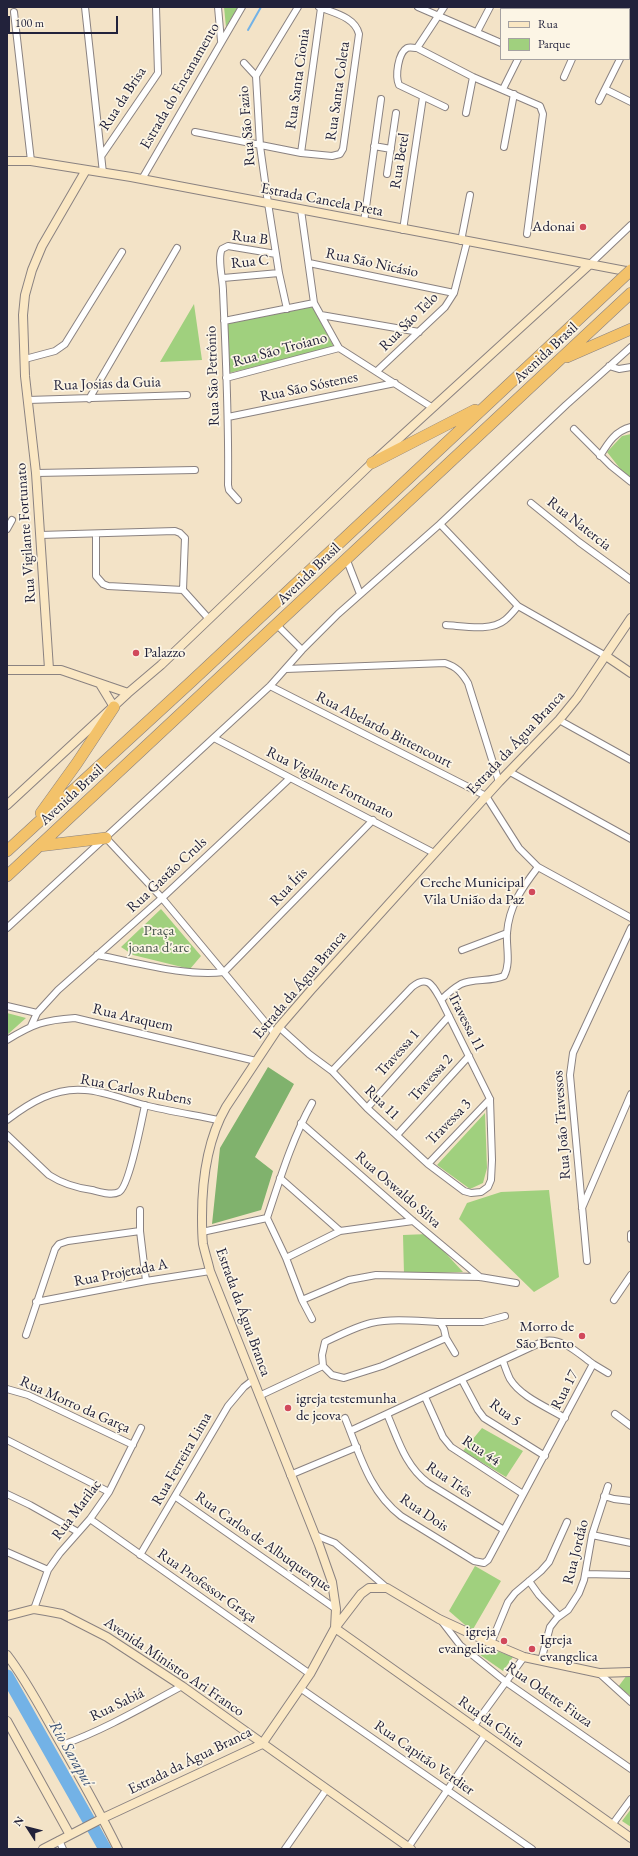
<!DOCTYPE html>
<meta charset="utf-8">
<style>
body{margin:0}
#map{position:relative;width:638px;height:1856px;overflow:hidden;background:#f3e3c7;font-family:"EB Garamond",serif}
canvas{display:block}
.frame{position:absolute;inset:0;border:8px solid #22223b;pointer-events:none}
.legend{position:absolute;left:500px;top:8px;width:130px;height:52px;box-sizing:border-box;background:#fcf5e5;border:1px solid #a5a1a1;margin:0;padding:5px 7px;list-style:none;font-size:12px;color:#22223b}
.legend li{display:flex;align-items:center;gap:8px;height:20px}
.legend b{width:20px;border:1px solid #a5a1a1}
.north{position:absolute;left:8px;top:1808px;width:40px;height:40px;-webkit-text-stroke:3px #fcf5e5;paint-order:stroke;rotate:306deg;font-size:11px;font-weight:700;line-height:16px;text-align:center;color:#22223b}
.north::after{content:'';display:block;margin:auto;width:14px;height:18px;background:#22223b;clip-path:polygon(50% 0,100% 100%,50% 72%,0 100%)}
.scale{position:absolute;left:8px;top:16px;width:110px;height:18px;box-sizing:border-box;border:2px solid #22223b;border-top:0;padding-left:5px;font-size:12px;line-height:14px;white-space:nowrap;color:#22223b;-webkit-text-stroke:3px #fcf5e5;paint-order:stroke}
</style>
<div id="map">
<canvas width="638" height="1856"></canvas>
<div class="frame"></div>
<ul class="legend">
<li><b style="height:5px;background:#fae7c3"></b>Rua</li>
<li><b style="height:11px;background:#a0d07e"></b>Parque</li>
</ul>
<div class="north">N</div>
<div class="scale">100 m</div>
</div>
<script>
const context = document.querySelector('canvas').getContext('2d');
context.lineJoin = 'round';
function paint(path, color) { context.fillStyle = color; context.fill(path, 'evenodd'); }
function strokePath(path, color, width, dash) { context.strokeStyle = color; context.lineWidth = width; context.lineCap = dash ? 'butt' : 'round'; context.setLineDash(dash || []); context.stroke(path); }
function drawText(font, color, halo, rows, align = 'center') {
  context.font = font + ' "EB Garamond",serif'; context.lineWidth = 3.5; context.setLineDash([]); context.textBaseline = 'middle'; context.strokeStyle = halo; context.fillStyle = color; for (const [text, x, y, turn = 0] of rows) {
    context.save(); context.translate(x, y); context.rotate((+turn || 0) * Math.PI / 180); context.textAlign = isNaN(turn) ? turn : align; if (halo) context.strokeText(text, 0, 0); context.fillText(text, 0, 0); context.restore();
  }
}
paint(new Path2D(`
 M224 7H238L226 27Z
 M194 304 202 360 160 362Z
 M312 306 334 347 229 373 226 323Z
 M631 434V478L622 471 607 452 622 436Z
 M161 909 201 956 190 969 133 955 121 947Z
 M7 1013 26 1018 7 1035Z
 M485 1113 487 1168 483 1183 470 1189 437 1165Z
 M549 1190 559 1277 534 1292 459 1219 467 1203 501 1192Z
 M428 1234 463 1272 404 1274 403 1235Z
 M482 1428 523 1451 506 1477 463 1451Z
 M475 1566 501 1581 472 1631 449 1611Z
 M478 1644 513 1657 503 1671 473 1650Z
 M627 1675H631V1696L618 1687Z
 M631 1809V1827L622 1821Z`), '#a0d07e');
paint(new Path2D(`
 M268 1067 294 1084 255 1157 273 1171 261 1210 212 1224 220 1148Z`), '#80b26d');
strokePath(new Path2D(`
 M248 30 261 7`), '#73b2e6', 2);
strokePath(new Path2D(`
 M7 1676 105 1849`), '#73b2e6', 13);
const street = new Path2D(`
 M85 7 103 173
 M218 7 221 41
 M418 7 501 43
 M542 9 543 7
 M594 9 595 7
 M14 12 31 161
 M477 32 490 7
 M629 40 631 36
 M417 48 444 7
 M629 52 631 54
 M244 63 256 76 260 146 268 203 279 273 287 309
 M256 76 298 7
 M564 77 572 59
 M503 89 518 59
 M605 89 631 102
 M599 101 620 59
 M445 107 399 85C395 76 398 53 407 48 410 47 413 48 417 48L473 77 540 106 543 114 527 234
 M466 113 473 77
 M195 132 301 153 332 156 340 154 343 149 359 34C355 17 334 13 319 7
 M374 146 391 149
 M504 147 514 94
 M301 153 321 8
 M102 155 158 73 156 7
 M387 174 396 113
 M142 179 242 7
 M301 210 314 303 339 348 433 408
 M364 222 381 99
 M403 230 423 97
 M461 241 470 195
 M309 263 454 293
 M589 265 631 225
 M223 278 279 273
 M321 315 419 332
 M224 321 314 303
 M25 359 55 351 65 344 122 252
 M609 366 619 369 631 367
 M377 371 445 307 454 293 467 242
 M226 378 339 348
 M89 399 177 248
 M28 400 187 395
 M228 417 395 383
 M574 429 611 466 631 482
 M600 456C608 443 615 431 631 427
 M36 473 195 470
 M238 500 229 490 228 485C229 420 226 356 223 291 223 280 217 257 222 249L228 246 276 254
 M531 503 579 542 631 580
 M440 524 518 606 606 656
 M7 529 12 520
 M96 534V576L103 584 108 586 183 590
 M40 535 175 531 180 533 185 538 183 590 209 619
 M346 558 360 594
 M277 625 302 650
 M446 625C463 626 491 632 505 620 510 616 514 611 518 606
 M286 669 445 663C457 667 462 673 468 683L499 782
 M270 686 486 796 519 848 538 867 631 918
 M559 720 631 760
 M214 738 434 853
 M510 772 631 839
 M106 838 162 898 275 1034
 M7 928 270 686 302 650 338 614 440 524 566 405 631 347
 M462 950 507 933
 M97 955C135 962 186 977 224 972L373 820
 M441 1000C447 994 454 988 461 984 474 978 490 982 504 976 511 963 506 947 507 933 509 906 522 888 538 867
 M7 1006 37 1013
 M31 1026 37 1013 58 990 162 898 289 779
 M279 1027 309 1054 332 1071 367 1108 428 1164 464 1191 471 1193 481 1192 488 1187 491 1180 492 1160 490 1099 441 1000C433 986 428 974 412 987L332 1071
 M7 1040C33 1024 44 1020 75 1018L256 1061
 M367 1108 449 1016
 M7 1120C29 1103 55 1087 85 1090 104 1091 125 1100 144 1105 168 1111 194 1115 218 1120
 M301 1123 413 1221 480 1277
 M7 1135 49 1175C63 1184 77 1188 92 1190 100 1192 112 1196 119 1192 129 1187 142 1119 145 1105
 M397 1135 469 1056
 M428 1164 490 1099
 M280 1178 340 1231
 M582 1208 631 1094
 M140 1231 146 1281
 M202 1232 267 1218
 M631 1234V1239
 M286 1258 340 1231 413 1221
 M587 1261 570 1075 573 1053 631 928
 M302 1300 349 1280 376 1275 480 1277 516 1283
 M614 1300 631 1275
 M36 1302 146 1281 210 1271
 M312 1319 302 1300 286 1258 267 1218C280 1179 292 1139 312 1103
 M440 1322H483L505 1316
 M26 1335 55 1249 59 1244 68 1241 140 1231V1210
 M503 1361C505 1367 507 1373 510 1379 521 1397 547 1407 565 1418
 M593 1364 608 1373
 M323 1366 332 1375 344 1378 382 1366 446 1338
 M462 1380 478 1410 484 1418 545 1456
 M7 1389 28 1395 133 1445
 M259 1396 323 1366 322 1355 325 1342C340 1335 355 1327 371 1323 393 1318 417 1321 440 1322L444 1329 446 1338 455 1353
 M425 1397 443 1437 451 1447 523 1494
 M387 1414C398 1439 405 1466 428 1483L504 1530
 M615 1414 631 1426
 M345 1418C360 1455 369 1491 401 1516L474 1561 484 1563 488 1560 593 1364C579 1354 562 1337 544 1341L350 1431
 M7 1440 109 1492
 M290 1475 357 1447
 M7 1494 30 1505 78 1532
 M604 1496 614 1499 631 1501
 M176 1497 336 1609
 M90 1519 310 1674
 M315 1535 335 1543 387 1588
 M592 1535 631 1543
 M7 1552 48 1570
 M140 1555 228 1406 244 1387 253 1380
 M585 1574 631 1575
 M529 1581 539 1595 559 1616
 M34 1609 48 1570 60 1553 90 1519 109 1492 141 1428
 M440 1619 460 1645 506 1682 631 1769
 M491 1643 508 1602 515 1593 541 1571 549 1562 567 1522
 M541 1661 550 1627 557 1618 568 1610 579 1593 584 1580 592 1535 608 1486
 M599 1673 631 1702
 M300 1688 532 1849
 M473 1727 524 1657
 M62 1745C104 1730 143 1707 182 1686
 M612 1825 631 1799
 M59 1840 63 1849
 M285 1849 326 1790
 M407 1849 485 1735`);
const secondary = new Path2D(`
 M7 161H31L131 177 631 272
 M606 656 631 673
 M49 669 36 473 25 376 23 315 25 295 32 270 42 246 86 170
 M7 670H61L128 693
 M100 684 114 707
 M7 805 128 693 161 665 372 463 589 265
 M7 1616 34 1609 46 1611 62 1614 107 1637 182 1686 411 1849
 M335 1628 631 1838
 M335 1628 361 1594 369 1588H387L439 1619 491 1643 524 1657 599 1673 631 1672
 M7 1655C24 1677 38 1703 52 1728 75 1768 98 1808 118 1849
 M7 1721 70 1835
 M43 1849 103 1818 262 1744 310 1674 335 1628 336 1609 332 1582 319 1545 210 1271C208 1262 205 1253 203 1244 202 1235 202 1226 202 1217 202 1179 207 1140 226 1107L279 1027 311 990 499 782 559 720 577 698 631 618`);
const highway = new Path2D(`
 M567 357 631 329
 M372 463 475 410
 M41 813 77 763 114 707
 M39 846 106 838
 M7 851 192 681 615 285
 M7 876 631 293`);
strokePath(street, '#8a8281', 8);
strokePath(secondary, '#8a8281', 10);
strokePath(highway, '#8a8281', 12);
strokePath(street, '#fff', 6);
strokePath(secondary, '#fae7c3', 8);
strokePath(highway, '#f3c26a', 11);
const highwayBridge = new Path2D(`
 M615 285 631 270`);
strokePath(highwayBridge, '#8a8281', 12, []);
strokePath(highwayBridge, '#f3c26a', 11);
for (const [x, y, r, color] of [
 [583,227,4,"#d1495b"],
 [136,653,4,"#d1495b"],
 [532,892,4,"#d1495b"],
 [582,1336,4,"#d1495b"],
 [288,1408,4,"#d1495b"],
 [504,1641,4,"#d1495b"],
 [532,1649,4,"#d1495b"]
]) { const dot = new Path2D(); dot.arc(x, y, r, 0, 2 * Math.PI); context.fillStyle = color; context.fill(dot); strokePath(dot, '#fcf5e5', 1.5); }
drawText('15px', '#22223b', '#fcf5e5', [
 ["Rua Santa Cionia",298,79,-82],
 ["Estrada do Encanamento",180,86,-60],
 ["Rua Santa Coleta",338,91,-82],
 ["Rua da Brisa",123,99,-57],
 ["Rua São Fazio",247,126,-95],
 ["Rua Betel",400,161,-81],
 ["Estrada Cancela Preta",322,200,11],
 ["Rua B",250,238,7],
 ["Rua C",250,262,-6],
 ["Rua São Nicásio",372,263,12],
 ["Rua São Telo",409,322,-45],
 ["Rua São Troiano",280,350,-15],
 ["Avenida Brasil",546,353,-43],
 ["Rua São Petrônio",213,376,-92],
 ["Rua Josias da Guia",107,384,-2],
 ["Rua São Sóstenes",309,387,-12],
 ["Rua Natercia",579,524,38],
 ["Rua Vigilante Fortunato",26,533,-94],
 ["Avenida Brasil",309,574,-44],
 ["Rua Abelardo Bittencourt",384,730,27],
 ["Estrada da Água Branca",516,743,-47],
 ["Rua Vigilante Fortunato",330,783,27],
 ["Avenida Brasil",72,795,-43],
 ["Rua Gastão Cruls",167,875,-43],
 ["Rua Íris",289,887,-46],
 ["Estrada da Água Branca",300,985,-50],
 ["Rua Araquem",133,1018,13],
 ["Travessa 11",466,1022,63],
 ["Travessa 1",398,1053,-48],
 ["Travessa 2",431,1078,-48],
 ["Rua Carlos Rubens",136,1090,11],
 ["Rua 11",382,1103,44],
 ["Travessa 3",449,1122,-46],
 ["Rua João Travessos",562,1125,-94],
 ["Rua Oswaldo Silva",398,1190,41],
 ["Rua Projetada A",121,1273,-11],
 ["Estrada da Água Branca",243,1312,70],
 ["Rua 17",565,1390,-63],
 ["Rua Morro da Garça",75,1405,24],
 ["Rua 5",505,1413,37],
 ["Rua 44",481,1451,34],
 ["Rua Ferreira Lima",182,1459,-60],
 ["Rua Três",449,1480,34],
 ["Rua Marilac",77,1510,-53],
 ["Rua Dois",424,1513,34],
 ["Rua Carlos de Albuquerque",263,1542,35],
 ["Rua Jordão",576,1552,-76],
 ["Rua Professor Graça",207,1586,35],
 ["Avenida Ministro Ari Franco",174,1667,34],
 ["Rua Odette Fiuza",549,1695,35],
 ["Rua Sabiá",117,1705,-26],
 ["Rua da Chita",491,1722,35],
 ["Rua Capitão Verdier",424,1758,35],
 ["Estrada da Água Branca",190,1761,-26]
]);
drawText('15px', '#22223b', '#fcf5e5', [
 ["Adonai",575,227],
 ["Palazzo",144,653,"left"],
 ["Creche Municipal",524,883],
 ["Vila União da Paz",524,900],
 ["Morro de",574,1327],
 ["São Bento",574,1344],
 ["igreja testemunha",296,1399,"left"],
 ["de jeova",296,1416,"left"],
 ["igreja",496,1632],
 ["evangelica",496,1649],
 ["Igreja",540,1640,"left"],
 ["evangelica",540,1657,"left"]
], 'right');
drawText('15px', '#48564f', '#fcf5e5', [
 ["Praça",159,931],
 ["joana d'arc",159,948]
]);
drawText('italic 16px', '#3e5477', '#fcf5e5', [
 ["Rio Sarapuí",71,1754,60]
]);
</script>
